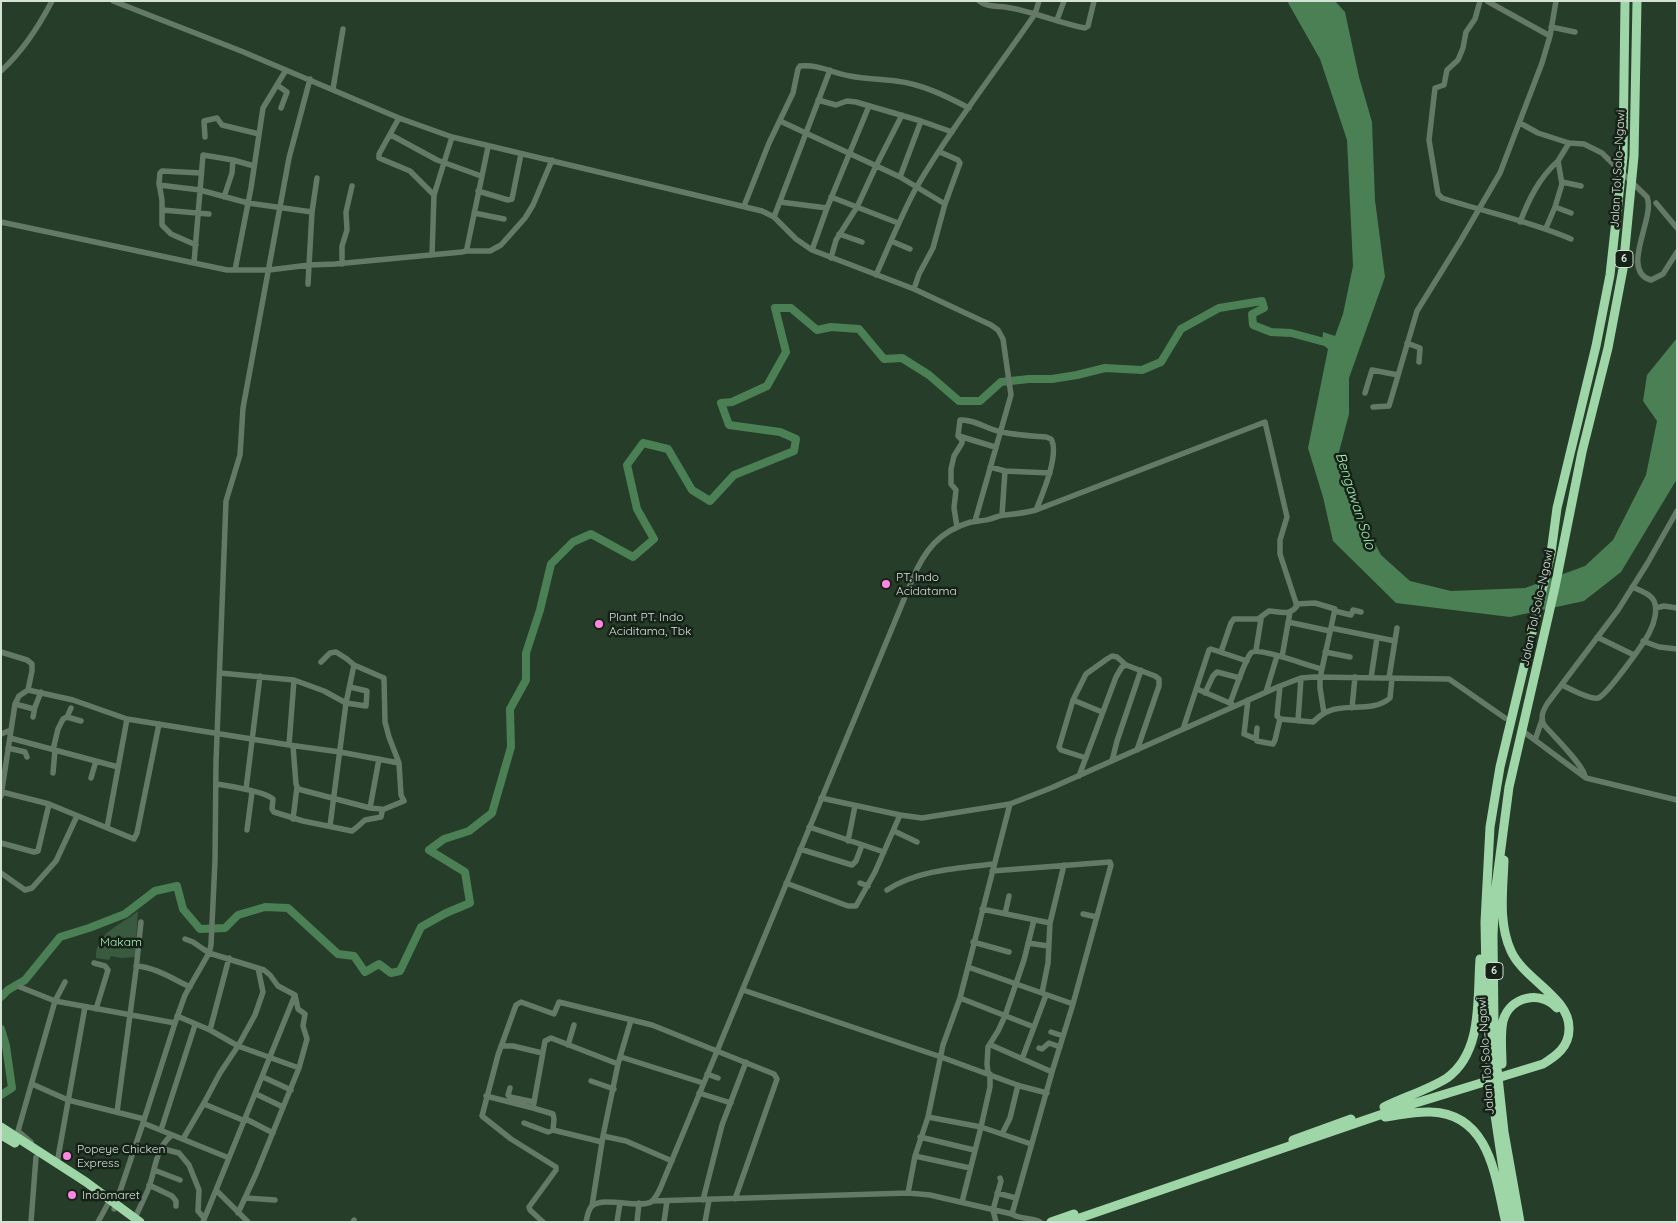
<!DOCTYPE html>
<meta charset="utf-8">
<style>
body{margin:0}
#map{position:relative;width:1678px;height:1223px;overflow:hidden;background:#253d29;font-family:Quicksand,sans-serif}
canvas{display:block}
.frame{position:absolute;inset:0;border:2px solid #d3e2d5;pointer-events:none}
</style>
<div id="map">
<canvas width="1678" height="1223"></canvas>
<div class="frame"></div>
</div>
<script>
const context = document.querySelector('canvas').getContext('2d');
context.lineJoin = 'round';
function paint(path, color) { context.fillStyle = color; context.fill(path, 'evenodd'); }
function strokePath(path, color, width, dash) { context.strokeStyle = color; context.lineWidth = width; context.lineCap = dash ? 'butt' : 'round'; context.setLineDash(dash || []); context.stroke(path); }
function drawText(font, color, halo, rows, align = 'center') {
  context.font = font + ' Quicksand,sans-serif'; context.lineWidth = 5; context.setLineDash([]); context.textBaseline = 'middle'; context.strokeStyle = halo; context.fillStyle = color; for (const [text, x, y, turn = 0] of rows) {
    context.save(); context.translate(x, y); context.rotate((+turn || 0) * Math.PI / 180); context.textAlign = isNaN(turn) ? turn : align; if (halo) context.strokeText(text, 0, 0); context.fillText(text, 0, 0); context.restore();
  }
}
paint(new Path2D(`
 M138 911 135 957 121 958 111 956 109 960 96 958C95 932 122 925 138 911Z`), '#395a3e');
paint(new Path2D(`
 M1287 1H1335L1345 12 1359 77 1372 122 1375 200 1385 277 1349 378V414L1339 452 1345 487 1381 555 1410 581 1451 591 1525 588 1585 566 1613 540 1646 475 1657 421 1643 401 1647 375 1677 338V479L1621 572 1584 601 1510 617 1396 603 1333 541 1323 497 1308 448 1328 349 1322 344 1323 332 1335 336 1343 314 1353 266 1347 140 1320 59Z`), '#4b7f54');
strokePath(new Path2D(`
 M1 997 8 990 25 980 60 937 89 928 125 914 155 891 177 886 183 909 200 929 225 928 238 915 265 907 288 908 338 954 354 956 365 972 379 964 391 973 400 971 421 927 446 913 470 903 465 872 429 850 444 839 469 831 492 813 511 747 510 709 526 680V653L540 610 551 564 573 542 591 534 633 557 654 539 637 509 627 465 643 443 668 449 692 490 710 501 734 475 794 451 796 439 780 432 729 425 721 403 732 402 767 386 786 352 775 308H791L817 330 831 327 859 329 884 359 902 358 929 375 959 401H980L1001 382 1029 379H1052L1077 375 1105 368 1142 370 1161 362 1181 329 1219 308 1262 301 1264 308 1252 314 1253 325 1271 332 1291 333 1332 344
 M1 1029 6 1046 12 1088 1 1095`), '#4b7f54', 8);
strokePath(new Path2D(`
 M113 1 241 51 399 118 452 137 762 211 774 217 796 239 812 250 914 289 991 325 998 330 1003 339 1011 395 975 521
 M979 1C986 7 996 6 1005 7 1033 11 1058 23 1085 28L1088 26 1094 1
 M1480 1 1475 19 1466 32 1463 48 1458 60 1447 70 1444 85 1435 88 1429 140 1438 194 1442 198C1485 212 1530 221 1571 239
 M1487 1 1550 36
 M1057 20 1064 1
 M1551 27 1575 32
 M1 71C23 51 38 28 52 1
 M277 85 287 92 281 108
 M333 89 343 29
 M818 100 836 105 847 101 856 102 921 121 952 132
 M399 118 379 154V158L410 171 434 195
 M780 121 900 177 945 204
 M1520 123 1538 133 1569 143 1584 144 1602 153 1647 197C1656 217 1619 271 1651 280L1663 274 1677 252
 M391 135 437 160 481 176
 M205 137 204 121 217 118 222 125 259 134
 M233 160 254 166
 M900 177 921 121
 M1562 182 1581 186
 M159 185 200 190 248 203 312 212
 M478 191 508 200 512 199 521 154
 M831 197 898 223
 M780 202 827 208
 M1656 203 1677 228
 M744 206 769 143 793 93 798 69 800 66C818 64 833 73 850 76 865 79 881 79 896 81 922 84 946 96 969 108
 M1555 207 1571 213
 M162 210 209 214
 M474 213 504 219
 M774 217 830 70
 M1 222 227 270H269L309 265 335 264 462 252 466 251 467 248 488 147
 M1520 222C1529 199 1539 178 1558 161
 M1546 228 1555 207 1562 184 1558 161 1569 143
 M839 234 862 242
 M891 241 910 249
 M196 245 171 234 162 225V200L159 183 160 173 162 171 201 173
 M812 250 827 208 869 106
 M466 251H490L501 245 525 218 533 205 552 160
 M432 255 434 195 452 137
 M831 258 836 240 857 207 876 166 902 115
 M194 263 203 155 233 160 232 173 224 197
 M342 264V246L347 230 346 212 352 186
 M235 270 251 188 263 108 286 70
 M876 275C889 246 901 216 916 188 951 128 995 72 1035 14L1039 1
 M308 284 312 212 317 178
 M914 289 919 274 933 248 945 204 960 163 958 160 940 152
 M1407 343 1420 348 1419 362
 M1365 393 1372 370 1398 375
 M1373 407 1389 406 1417 311 1461 240 1500 173 1542 63 1550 36 1556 1
 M959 436 995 447
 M990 467 1005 471 1050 473
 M1002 515 1005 471
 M957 527 954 508 956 490 951 484V469L954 456 962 443V440L958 436 960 420C975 419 988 430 1002 432 1016 435 1031 436 1046 437L1051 439C1060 454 1042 495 1036 510
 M1296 604 1315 603 1335 609 1320 678V688L1324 713
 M1656 608 1664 606 1677 608
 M1335 611 1351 615 1353 610 1361 612
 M1288 622 1330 631
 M1331 628 1395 641
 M1597 637 1634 655
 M1643 641 1659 647 1677 649
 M1256 650 1261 619
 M1 652 27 660 32 664V671L28 690
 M1325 652 1350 657
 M1282 657 1290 612
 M321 662 330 653 336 652 347 659 354 665 384 678 385 722 389 737 399 763
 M220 673 294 680 324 691 346 703 366 706 367 691 350 687
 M1371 678 1377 638
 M1389 678 1397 628
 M1562 685C1570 689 1590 700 1598 698 1606 696 1646 641 1650 631 1654 624 1658 609 1654 601 1651 594 1639 590 1632 587
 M1280 686 1277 716 1280 719
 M1197 689 1232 704
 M1266 692 1277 656
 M1205 693 1213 676 1217 672 1240 678
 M1073 700 1102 712
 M1248 700 1244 734 1256 739 1257 741 1273 744 1275 740 1280 719 1313 722C1318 718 1322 713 1329 711 1348 703 1373 713 1390 698L1392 678
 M1230 703C1234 694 1245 659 1251 653 1257 646 1311 667 1322 669
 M15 704 34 709
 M1352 708 1355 677
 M33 717 35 707 41 692
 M67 717 71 708
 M1298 721 1301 678
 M1183 729 1209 650 1211 649 1247 661
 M1524 732 1586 778 1677 800
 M1 734 11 730
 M10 738 118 767
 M1256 739 1257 728
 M1535 740 1542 720
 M289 745 294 680
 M8 748 25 752 27 757
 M53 750 58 729 63 719 67 717 81 721
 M1086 758 1061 750 1059 747 1073 700 1086 674 1107 659 1112 656 1117 657 1126 665
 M1112 761 1117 741 1141 670
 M53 773 55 750
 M1079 776 1116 677 1122 667 1126 665 1155 676 1159 679V686L1137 750
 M1585 777C1585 767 1553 735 1544 725 1540 717 1543 711 1547 704L1618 610 1647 564 1677 511
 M91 778 96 761
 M217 784C229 786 265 791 273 799L272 809 274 812 303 821 352 831 356 828 365 820 381 817 382 812 381 809 370 808 298 789 296 784 293 746
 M246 789 260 676
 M2 792 49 804 134 839 137 833 159 724
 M1 796 15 704 19 696 28 690 73 700 127 719 289 745 340 752 399 763 401 795 404 801 382 810
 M821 798 900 815 922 818 1010 804 1051 788 1280 686 1301 678 1314 677 1449 679 1505 718
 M370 808 379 759
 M293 819 297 787
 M330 826 346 703 354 665
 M809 827 884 852
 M107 828 127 719
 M247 830 252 792
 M894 831 917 842
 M848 841 855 806
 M1 843 34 852 38 851 49 804
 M800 849 852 865 856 861 862 845
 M992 871 1110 862 1111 865 1073 1004 1052 1072 1012 1214
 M1 873 25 890 32 888 56 861 77 816
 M786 883 848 906H856L875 872 900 815
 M860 883 868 886
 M887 890C917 870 959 868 994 864
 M982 909 1050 923
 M1005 914 1009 896
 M1083 914 1097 917
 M185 939 193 942 209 953 264 970 270 975 278 986 295 995 298 1009 305 1014 303 1026 307 1039 299 1068 256 1174 238 1213
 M973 942 1009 952
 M1028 943 1048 946
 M94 963 105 966 108 970 96 1009
 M136 966C155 967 173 979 190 987
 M968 967 1073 1004
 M20 987 55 1001 175 1023
 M743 990 941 1057 1020 1086 1047 1093
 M1042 993 1048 963 1050 923 1064 865
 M960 998 1034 1027
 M177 1016 210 1030 238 1046 299 1068
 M210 1030 229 958
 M1051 1032 1063 1036
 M568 1045 574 1025
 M991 1045 1052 1072
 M501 1046H513L542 1053
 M1039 1048 1042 1049 1049 1043 1060 1047
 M621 1057 703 1083
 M1022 1059 1046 995
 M988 1073 987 1064 988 1047 998 1031 1005 1016 1024 960 1034 920
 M707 1074 718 1078
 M263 1077 291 1090
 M591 1081 614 1089
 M32 1084 68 1100 144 1119
 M510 1088 508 1095 510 1097 534 1102
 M699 1093 731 1103
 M256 1094 283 1107
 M486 1096 533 1108
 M204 1104 245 1121
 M117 1112 136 970 141 922
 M928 1117 981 1127 1031 1144
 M246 1119 273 1133
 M143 1123 229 1158
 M524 1123 548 1132 553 1130
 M161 1130 195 1025
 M1002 1134 1010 1118 1018 1085
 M603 1136 626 1141 672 1161
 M920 1137 974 1150
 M183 1139 204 1103 220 1073 238 1046 255 1015 263 992 258 968
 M31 1142 18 1131 55 1001 65 982
 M602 1142 553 1130 554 1119 553 1114 533 1108 545 1041 551 1038 618 1064
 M160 1148 179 1153 189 1165 199 1190 198 1211 204 1218
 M915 1156 970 1168
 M57 1163 85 1007
 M154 1170 180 1180
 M149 1185 172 1196 176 1201V1206
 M216 1190 248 1222
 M908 1193 915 1156 928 1117 943 1045 960 998 1010 804
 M997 1193 1016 1198
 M246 1198 275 1200
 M703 1200 722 1125 746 1062
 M652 1201 908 1193 930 1195 1012 1214C1021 1220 1031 1217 1040 1222
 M962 1202 981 1127 990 1087V1074
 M592 1206 603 1136 618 1064 631 1020
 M114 1209 143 1123 175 1023 185 995 209 953 211 945 215 861 216 763 226 501 240 455 243 408 289 158 310 79
 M135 1218C139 1209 143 1201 147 1192 156 1172 154 1149 172 1135
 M31 1222 36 1157
 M98 1222 110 1200
 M203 1222 295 995
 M353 1222 354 1220
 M543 1222 530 1210 529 1207 556 1170V1167L511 1139 482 1116 498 1055 516 1005 521 1002 554 1014 559 1002 563 1003 652 1025 774 1074 777 1079 776 1082 735 1199
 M586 1222C587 1217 588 1211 591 1207 602 1195 637 1209 651 1202 655 1199 658 1193 660 1189L912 580C924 551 939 531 971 522 977 521 984 521 990 519 995 518 1000 515 1005 515 1016 514 1025 513 1036 510L1265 422 1287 517 1280 540V554L1297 606C1289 616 1281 612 1269 611L1258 619H1234L1231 623 1221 652
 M617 1222 620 1203
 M637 1222 639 1203
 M664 1222 667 1201
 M705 1222 709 1200
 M996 1222 993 1210 1001 1181 1000 1178`), '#647a67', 5.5);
strokePath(new Path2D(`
 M1502 1064C1502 1050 1500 1035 1503 1021 1510 996 1541 990 1557 1008
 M1384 1107C1404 1097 1428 1090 1447 1078 1483 1052 1477 999 1480 959
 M1385 1117C1400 1115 1416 1111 1431 1112 1489 1114 1495 1175 1505 1219
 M1 1127 86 1182 140 1222
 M1 1135 15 1143
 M1293 1140 1351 1119
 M1051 1222 1074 1214
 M1068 1222 1406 1106 1543 1064C1556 1056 1569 1047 1569 1029 1570 997 1524 980 1511 951 1498 923 1503 890 1504 860
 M1511 1222 1492 1095 1487 1030 1485 922 1490 827 1500 767 1551 553 1557 508 1596 346 1610 275 1623 157 1625 1
 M1520 1222 1504 1132 1496 1059 1494 1026 1493 935 1495 894 1509 787 1555 587 1582 452 1608 348 1623 269 1634 156 1637 1`), '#9fd6a7', 9);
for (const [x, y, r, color] of [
 [886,584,5,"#fe86e0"],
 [599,624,5,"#fe86e0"],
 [67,1156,5,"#fe86e0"],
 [72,1195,5,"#fe86e0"]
]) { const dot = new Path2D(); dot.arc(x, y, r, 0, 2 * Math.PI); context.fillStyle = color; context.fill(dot); strokePath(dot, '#162118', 2); }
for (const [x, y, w] of [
 [1624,259,18],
 [1494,971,18]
]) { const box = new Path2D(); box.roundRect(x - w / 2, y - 8.5, w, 17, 4); context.fillStyle = '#162118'; context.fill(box); strokePath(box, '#d3e2d5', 1); }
drawText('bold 11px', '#d3e2d5', null, [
 ["6",1624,259],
 ["6",1494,971]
]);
drawText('12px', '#d3e2d5', '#162118', [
 ["Jalan Tol Solo–Ngawi",1618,169,-87],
 ["Jalan Tol Solo–Ngawi",1537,608,-78],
 ["Jalan Tol Solo–Ngawi",1486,1056,-94]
]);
drawText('12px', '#d3e2d5', '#162118', [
 ["PT. Indo",896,577],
 ["Acidatama",896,591],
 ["Plant PT. Indo",609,617],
 ["Aciditama, Tbk",609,631],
 ["Popeye Chicken",77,1149],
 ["Express",77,1163],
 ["Indomaret",82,1195]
], 'left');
drawText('12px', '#a4f0b0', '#162118', [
 ["Makam",121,942]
]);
drawText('italic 14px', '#9eebab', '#162118', [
 ["Bengawan Solo",1355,501,72]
]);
</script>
